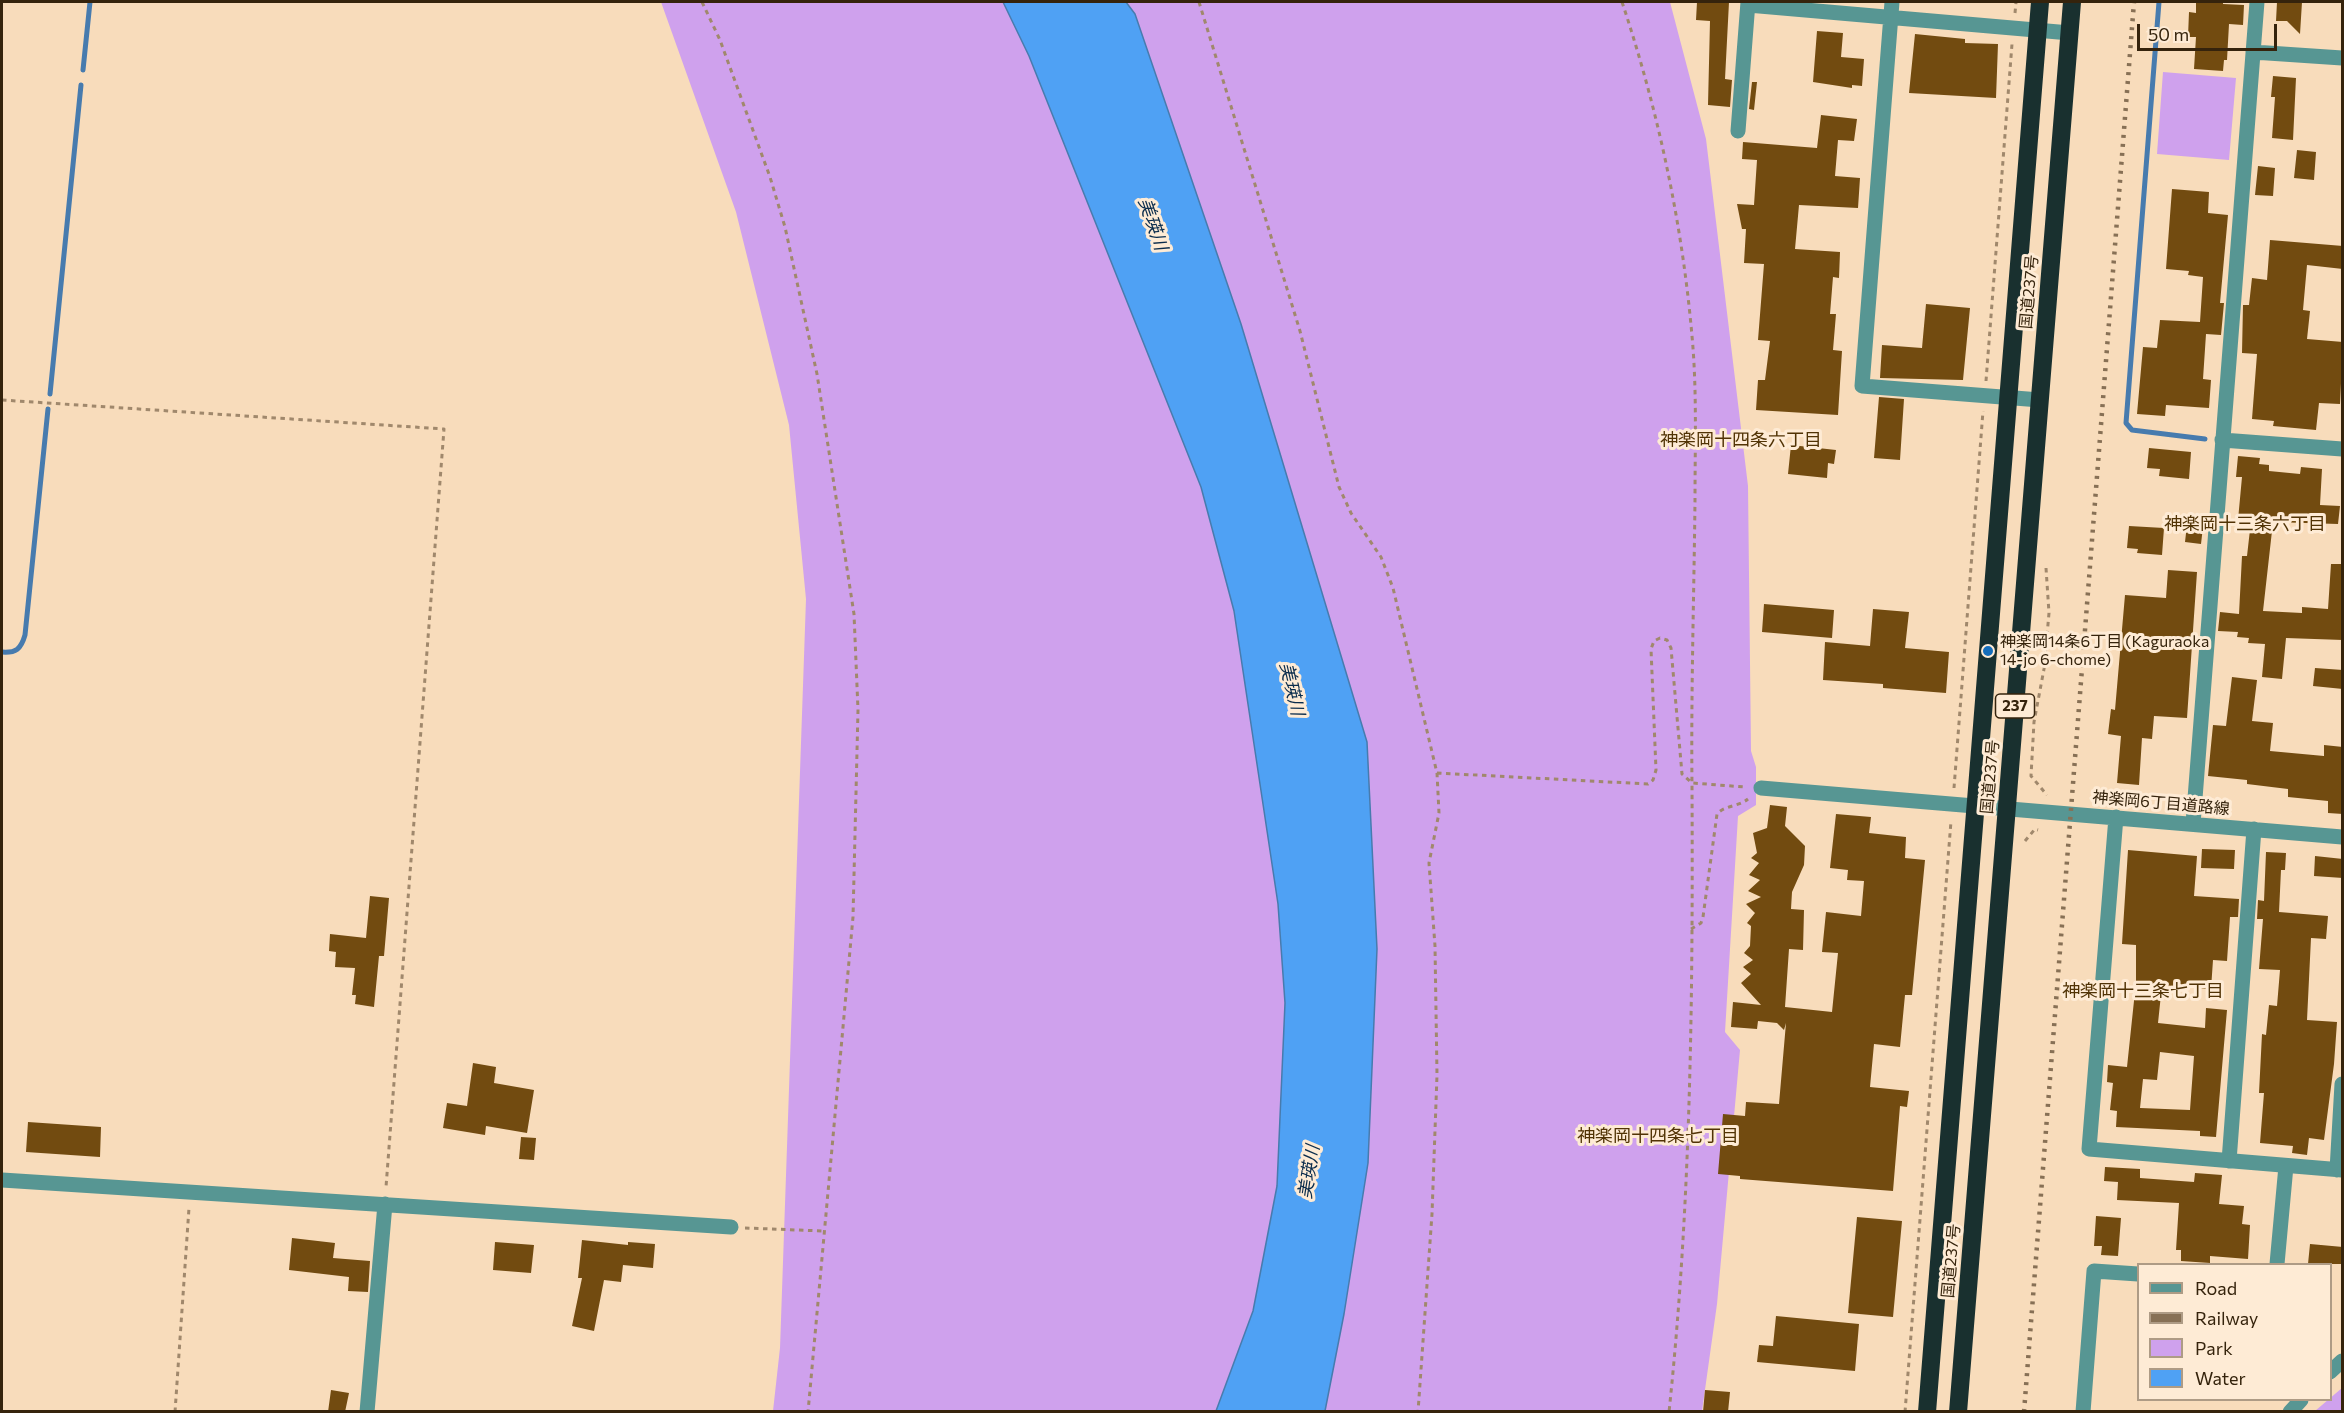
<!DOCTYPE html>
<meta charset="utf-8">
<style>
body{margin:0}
#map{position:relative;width:2344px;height:1413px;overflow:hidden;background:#f8dcbb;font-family:Commissioner,sans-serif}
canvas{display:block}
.frame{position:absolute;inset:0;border:3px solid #35230c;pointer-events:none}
.legend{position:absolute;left:2137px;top:1263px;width:195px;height:138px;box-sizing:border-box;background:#feebd5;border:2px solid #ae9b85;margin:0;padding:8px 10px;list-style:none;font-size:18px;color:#35230c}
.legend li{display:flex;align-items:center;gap:12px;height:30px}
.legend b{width:30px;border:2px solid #ae9b85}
.scale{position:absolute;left:2137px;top:24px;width:140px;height:27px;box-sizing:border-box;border:3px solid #35230c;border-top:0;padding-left:8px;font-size:18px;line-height:21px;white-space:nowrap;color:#35230c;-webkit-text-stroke:4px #feebd5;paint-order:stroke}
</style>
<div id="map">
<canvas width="2344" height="1413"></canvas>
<div class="frame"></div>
<ul class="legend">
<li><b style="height:8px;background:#579693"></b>Road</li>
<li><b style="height:8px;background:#877055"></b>Railway</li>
<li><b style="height:16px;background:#cfa1ed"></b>Park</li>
<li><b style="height:16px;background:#4fa1f4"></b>Water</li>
</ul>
<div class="scale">50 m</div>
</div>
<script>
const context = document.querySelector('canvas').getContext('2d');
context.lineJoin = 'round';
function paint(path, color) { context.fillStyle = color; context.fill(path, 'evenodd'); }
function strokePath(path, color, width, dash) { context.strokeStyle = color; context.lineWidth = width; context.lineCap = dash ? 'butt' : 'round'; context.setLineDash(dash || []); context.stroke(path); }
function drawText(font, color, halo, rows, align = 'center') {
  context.font = font + ' Commissioner,"Noto Sans JP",sans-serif'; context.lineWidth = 6; context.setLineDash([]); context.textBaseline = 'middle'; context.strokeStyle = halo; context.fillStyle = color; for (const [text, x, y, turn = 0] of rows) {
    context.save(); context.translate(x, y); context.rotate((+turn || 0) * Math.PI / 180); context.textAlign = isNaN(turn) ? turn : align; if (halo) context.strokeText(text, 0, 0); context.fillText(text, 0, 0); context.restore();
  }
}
paint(new Path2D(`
 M661 2H1003L1029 56 1201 487 1234 611 1259 768 1278 904 1285 1003 1277 1186 1253 1311 1216 1411H773L780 1348 806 599 789 425 736 212Z
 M1127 2H1670L1706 139 1748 486 1751 751 1756 767V805L1738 816 1725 1032 1740 1050 1717 1304 1702 1411H1325L1344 1314 1368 1163 1377 949 1367 742 1241 324 1135 14Z
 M2163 72 2236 78 2229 160 2157 154Z
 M2342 1388V1411H2315Z`), '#cfa1ed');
const water = new Path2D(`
 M1003 2H1126L1135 14 1241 324 1367 742 1377 949 1368 1163 1344 1314 1325 1411H1216L1253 1311 1277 1186 1285 1003 1278 904 1234 611 1201 487 1029 56Z`);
paint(water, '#4fa1f4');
strokePath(water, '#477bae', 1.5);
strokePath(new Path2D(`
 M2159 2 2126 423 2132 430 2205 439
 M83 70 90 2
 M50 394 81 85
 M2 652C16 653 21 649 25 635L48 409`), '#477bae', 5);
paint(new Path2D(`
 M1697 2H1729L1725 79 1732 80 1730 107 1708 105 1710 21 1696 20Z
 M2196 2H2223V4L2244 5 2243 25 2229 24 2227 60H2224L2223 71 2194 69 2196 37H2188L2189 12 2196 13Z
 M2277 2H2302L2300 34 2287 21H2276Z
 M1817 31 1843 33 1841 57 1864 59 1862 86 1852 85V88L1813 82Z
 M1915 34 1965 39V43L1998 44 1996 98 1909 93Z
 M2273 76 2296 78 2293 140 2272 138 2275 97H2271Z
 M1752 82H1757L1754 110 1749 109Z
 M1821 115 1857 119 1854 141 1838 140 1835 176 1860 178 1858 208 1799 205 1795 249 1840 252 1839 278 1833 277 1830 314H1836L1833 350 1842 351 1838 415 1756 410 1758 380H1765L1770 341 1758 340 1764 264 1744 263 1746 229H1742L1737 204 1754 205 1757 160 1742 159 1743 142 1817 148Z
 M2297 150 2316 152 2314 180 2294 178Z
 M2258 166 2275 168 2273 196 2255 195Z
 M2172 189 2209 192 2208 213 2228 215 2220 303H2224L2221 335 2206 334 2203 379 2211 380 2209 408 2166 405 2165 416 2137 414 2143 347 2157 348 2160 320 2200 322 2203 277 2188 275 2189 271 2166 269Z
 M2270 240 2343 246V269L2307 265 2303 310 2310 311 2307 339 2343 342 2340 404 2319 403 2316 430 2273 426 2274 421 2252 419 2257 354 2242 353 2243 305H2249L2252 278 2267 280Z
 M1926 304 1970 308 1963 380 1880 378 1882 345 1922 348Z
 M1879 397 1904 399 1900 460 1874 458Z
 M1791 445 1836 450 1834 464 1828 463 1827 478 1788 474Z
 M2149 448 2191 452 2189 479 2159 476 2160 469 2147 468Z
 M2238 456 2260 458 2259 464 2269 465V471L2300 474 2301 467 2322 469 2320 505 2340 506 2338 524 2273 522 2263 611 2302 613V607L2328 609 2331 564H2343V640L2286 638 2282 679 2262 677 2265 644 2248 643 2249 638 2237 637 2238 632 2218 631 2220 612 2239 614 2242 556H2247L2251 521 2238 520 2242 477H2236Z
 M2188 516 2204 518 2201 544 2185 542Z
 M2129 526 2164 528 2162 555 2137 553 2138 549 2127 548Z
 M2168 570 2197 572 2187 718 2154 716 2152 739 2142 738 2139 785 2117 783 2121 736 2108 734 2111 709 2115 710 2125 595 2166 598Z
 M1764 604 1834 610 1832 638 1762 632Z
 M1873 609 1909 612 1905 648 1949 652 1946 693 1883 688V684L1823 680 1825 642 1870 646Z
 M2315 668 2343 670V689L2313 686Z
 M2232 677 2257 680 2252 721 2273 723 2270 751 2324 756V745L2343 747V814L2328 813V801L2288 797V789L2247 784V780L2208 776 2213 725 2226 726Z
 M1770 805 1787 807 1785 826 1805 846 1804 865 1792 892 1791 909 1804 910 1803 950 1789 949 1785 1007 1832 1012 1838 953 1822 952 1826 912 1861 916 1864 881 1847 880 1848 870 1830 868 1836 814 1871 817 1869 833 1906 837 1905 858 1925 860 1912 995H1905L1900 1047 1874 1044 1870 1087 1909 1091 1907 1107 1900 1106 1893 1191 1740 1179V1176L1718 1174 1723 1114 1745 1116 1746 1102 1779 1104 1786 1023 1784 1030 1777 1023 1758 1021 1757 1029 1731 1027 1733 1002 1761 1005 1741 983 1751 974 1743 967 1753 960 1744 953 1750 946 1751 926 1747 923 1755 913 1746 904 1761 897 1748 891 1760 880 1749 875 1759 863 1751 858 1757 853 1753 833 1767 828Z
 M2202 849 2235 850 2234 869 2201 868Z
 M2128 850 2197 856 2194 896 2239 899 2238 917H2230L2227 961 2213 960 2211 989 2162 985 2158 1023 2205 1028 2206 1008 2227 1010 2216 1137 2200 1136V1131L2116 1127 2117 1111 2110 1110 2113 1083 2107 1082 2108 1065 2127 1067 2136 982V945L2122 944ZM2160 1052 2194 1056 2190 1110 2140 1108 2143 1079 2157 1080Z
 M2266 852 2286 853 2285 870H2281L2279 912 2328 916 2326 939 2311 938 2307 1020 2337 1022 2334 1064 2324 1140 2309 1138 2307 1155 2292 1153 2293 1146 2260 1143 2264 1093H2259L2262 1034 2266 1035 2269 1005 2277 1006 2280 970 2259 969 2263 919H2257L2258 900 2264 901Z
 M2315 856 2343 859V878L2314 876Z
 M370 896 389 898 384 956H379L374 1007 355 1004 356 995H352L355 968 335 967 336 952 329 951 330 934 366 938Z
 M473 1063 496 1067 494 1083 534 1090 527 1133 486 1126 485 1135 443 1128 447 1103 467 1106Z
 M28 1122 101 1127 100 1157 26 1152Z
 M521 1137 536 1138 534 1160 519 1159Z
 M2105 1167 2140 1169V1178L2194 1182 2195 1173 2222 1175 2219 1204 2244 1206 2242 1224 2250 1225 2248 1259 2210 1256V1263L2181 1261V1250H2176L2179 1203 2117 1200 2118 1182 2104 1181Z
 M2096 1216 2121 1218 2118 1256 2101 1255 2102 1246H2094Z
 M1857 1217 1902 1221 1893 1317 1848 1313Z
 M292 1238 335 1243 333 1258 370 1261 368 1292 348 1291 349 1277 289 1270Z
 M582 1240 628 1245V1242L655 1244 653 1268 623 1265 621 1282 604 1280 594 1331 572 1326 582 1278H578Z
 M495 1242 534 1245 531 1273 493 1270Z
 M2310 1244 2343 1247V1264H2308Z
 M1776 1316 1859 1324 1855 1371 1757 1362 1759 1345 1773 1346Z
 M331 1390 349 1393 345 1412H328Z
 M1705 1390 1730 1392 1728 1412H1703Z`), '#724b10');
strokePath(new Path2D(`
 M702 2 720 40 770 177 785 227 817 374 854 614 858 710 853 917 808 1412
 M1199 2 1300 331 1339 487 1351 513 1381 557 1393 588 1437 773 1439 813 1429 863 1435 946 1437 1075 1432 1214 1418 1412
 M1622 2C1658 110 1682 222 1692 336 1697 390 1695 445 1695 500 1694 595 1691 690 1692 785 1693 994 1691 1204 1669 1412
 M2015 13 2016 2
 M1986 381 2012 44
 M2 400 444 429 386 1187
 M2046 568 2049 613 2044 669 2034 722 2031 776 2047 795
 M1437 773 1648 784 1653 780 1656 770 1651 649 1654 641 1660 638 1667 640 1671 648 1682 774 1692 783 1745 787
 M1954 788 1983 411
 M2025 841 2035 829 2038 830
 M1691 929 1701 923 1703 917 1717 814C1725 805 1738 807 1748 799
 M745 1228 824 1231
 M175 1412 189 1208
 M1905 1412 1951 821`), '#a0886c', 3, [4.5, 4.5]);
strokePath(new Path2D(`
 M1892 2 1862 386 2040 400
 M1748 5 2070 33
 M2253 52 2342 58
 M1738 131 1748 2
 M2222 440 2342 449
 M1761 788 2342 837
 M2116 817 2089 1149 2342 1170
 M2193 824 2257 2
 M2229 1161 2254 829
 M2337 1170 2342 1084
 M2 1180 731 1227
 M2277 1264 2286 1166
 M2330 1372 2342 1361
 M367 1412 385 1204
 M2083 1412 2094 1271 2138 1274
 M2290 1412 2301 1400`), '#579693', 15);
strokePath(new Path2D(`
 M1927 1412 2040 2
 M1958 1412 2072 2`), '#19302f', 18);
strokePath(new Path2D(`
 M2024 1412 2134 2`), '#877055', 4.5, [3, 6]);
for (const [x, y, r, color] of [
 [1988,651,6,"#156dba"]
]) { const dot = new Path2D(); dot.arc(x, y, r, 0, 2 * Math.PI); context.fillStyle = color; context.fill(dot); strokePath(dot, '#feebd5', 2); }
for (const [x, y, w] of [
 [2015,706,39]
]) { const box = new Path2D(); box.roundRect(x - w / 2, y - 12, w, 24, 4.5); context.fillStyle = '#feebd5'; context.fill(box); strokePath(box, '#35230c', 1.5); }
drawText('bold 15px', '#35230c', null, [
 ["237",2015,706]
]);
drawText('16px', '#35230c', '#feebd5', [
 ["国道237号",2029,292,-85],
 ["国道237号",1990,777,-85],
 ["神楽岡6丁目道路線",2161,803,5],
 ["国道237号",1951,1261,-85]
]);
drawText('16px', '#35230c', '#feebd5', [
 ["神楽岡14条6丁目 (Kaguraoka",2000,642],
 ["14-jo 6-chome)",2000,660]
], 'left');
drawText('italic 18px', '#0a2c4c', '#feebd5', [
 ["美瑛川",1153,224,71],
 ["美瑛川",1292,689,77],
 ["美瑛川",1309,1172,-81]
]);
drawText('18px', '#513305', '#feebd5', [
 ["神楽岡十四条六丁目",1741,440],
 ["神楽岡十三条六丁目",2245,524],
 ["神楽岡十三条七丁目",2143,991],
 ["神楽岡十四条七丁目",1658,1136]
]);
</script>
